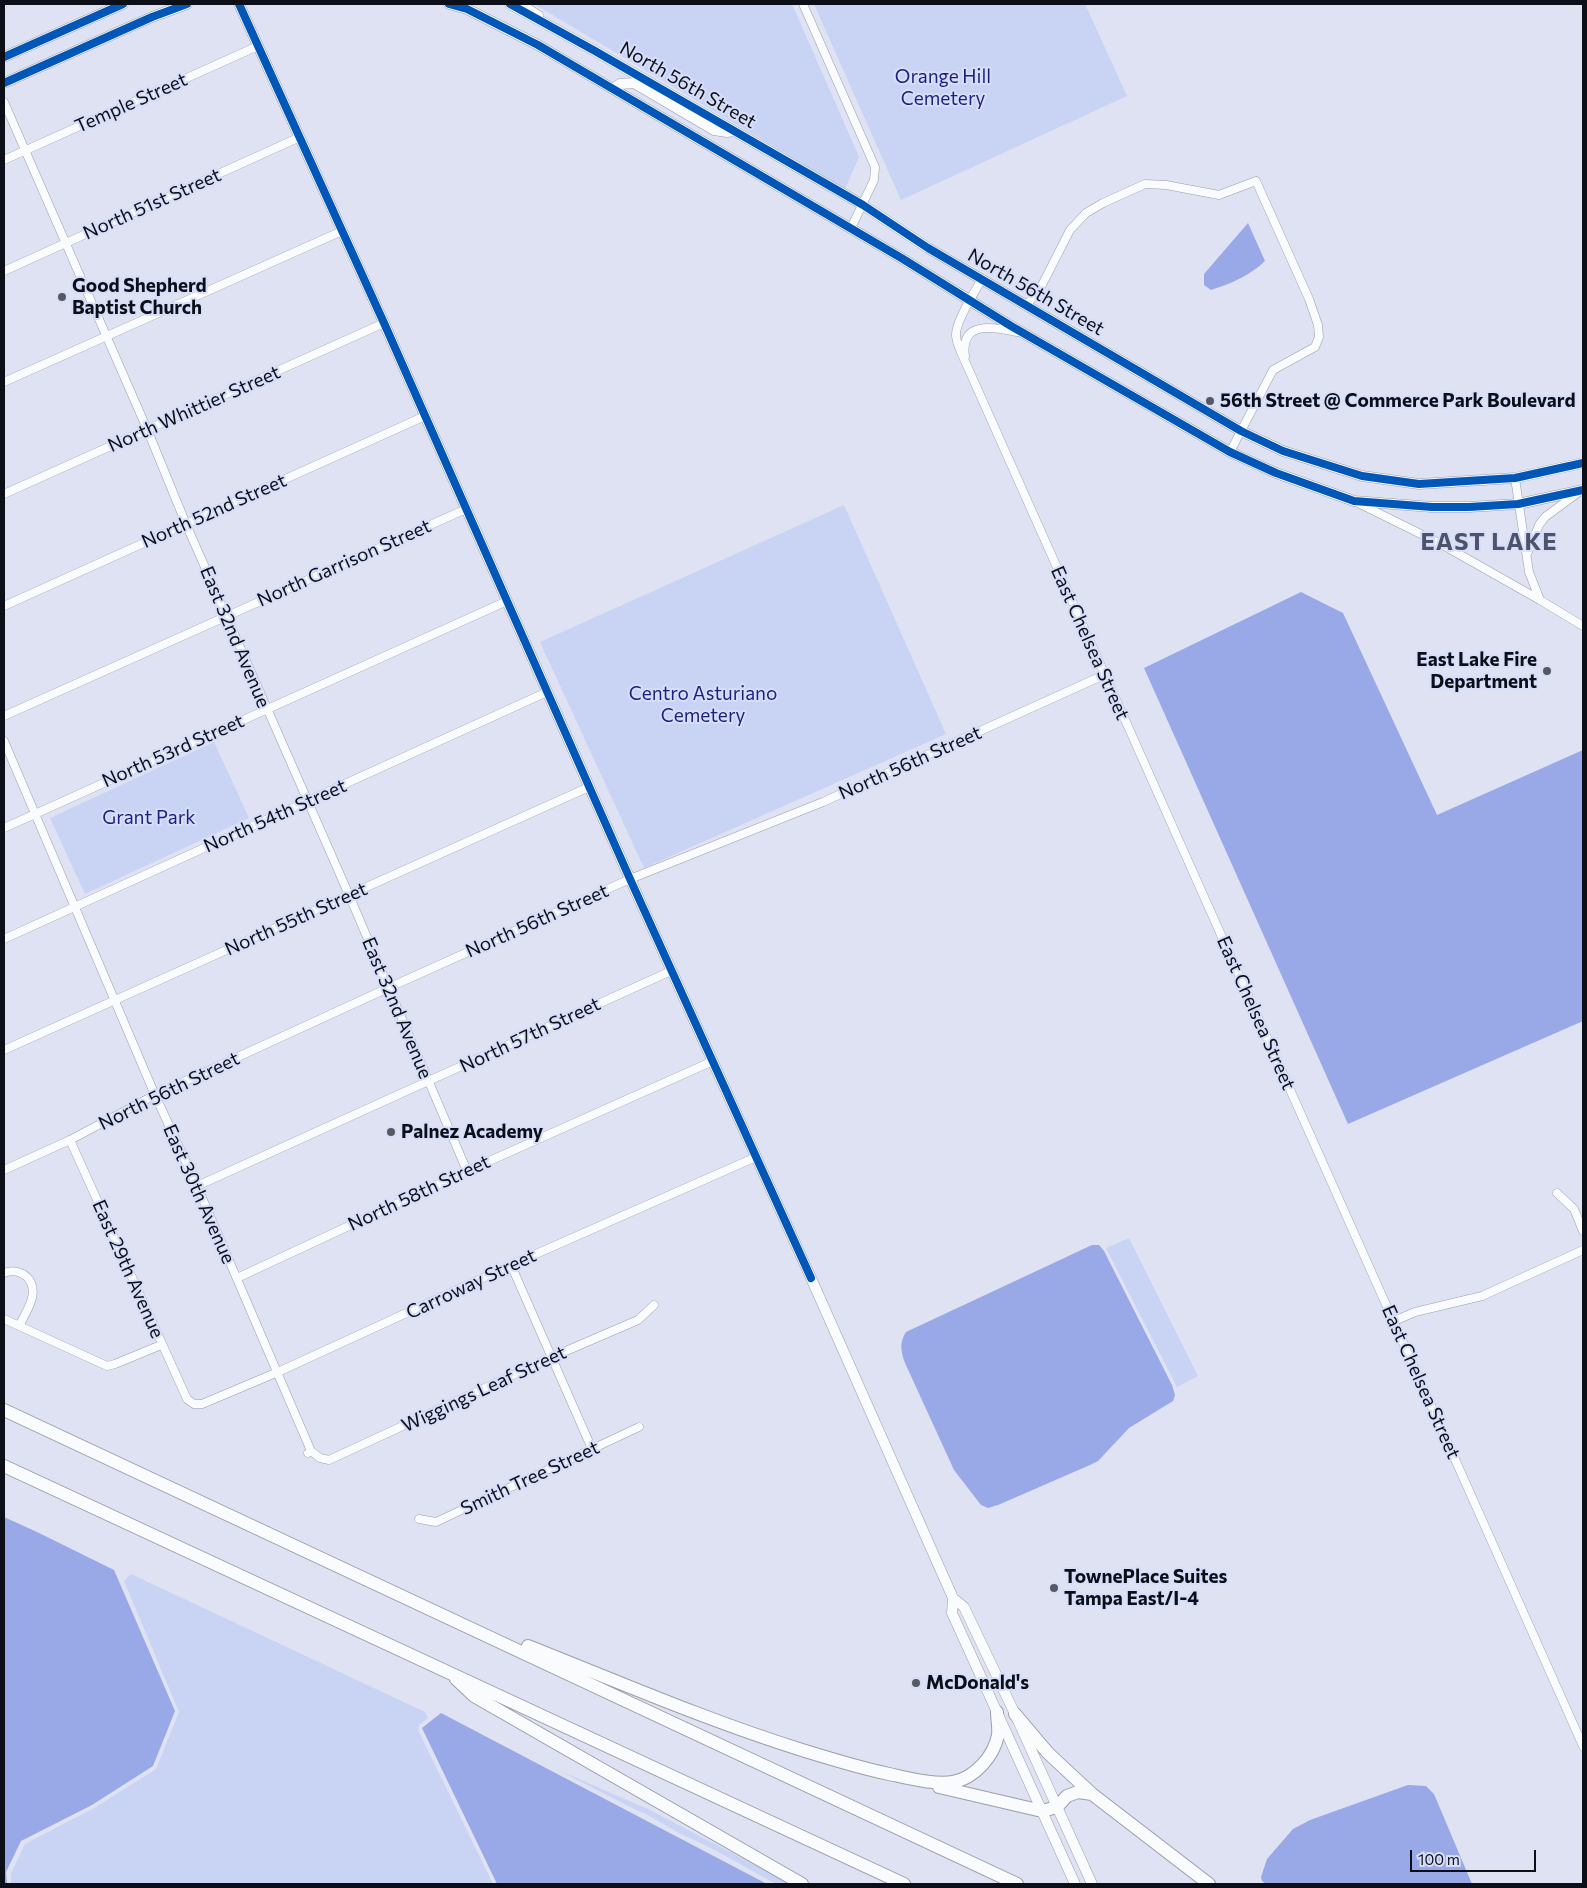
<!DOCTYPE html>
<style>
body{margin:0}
#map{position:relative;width:1587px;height:1888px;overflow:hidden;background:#dee2f2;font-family:Commissioner,sans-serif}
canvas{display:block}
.frame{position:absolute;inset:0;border:5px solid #0c0f18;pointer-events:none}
.scale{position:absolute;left:1410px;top:1850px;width:126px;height:22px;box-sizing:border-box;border:2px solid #0c0f18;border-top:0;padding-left:6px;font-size:15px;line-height:18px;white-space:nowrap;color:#0c0f18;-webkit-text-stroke:4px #d6defa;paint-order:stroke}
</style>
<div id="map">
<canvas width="1587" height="1888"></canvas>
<div class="frame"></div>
<div class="scale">100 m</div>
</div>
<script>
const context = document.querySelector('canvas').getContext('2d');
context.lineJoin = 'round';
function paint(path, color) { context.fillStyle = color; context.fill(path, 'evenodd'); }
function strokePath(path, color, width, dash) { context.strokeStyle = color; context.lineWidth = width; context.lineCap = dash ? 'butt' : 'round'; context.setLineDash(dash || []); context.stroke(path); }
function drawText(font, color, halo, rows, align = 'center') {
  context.font = font + ' Commissioner,sans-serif'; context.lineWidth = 4; context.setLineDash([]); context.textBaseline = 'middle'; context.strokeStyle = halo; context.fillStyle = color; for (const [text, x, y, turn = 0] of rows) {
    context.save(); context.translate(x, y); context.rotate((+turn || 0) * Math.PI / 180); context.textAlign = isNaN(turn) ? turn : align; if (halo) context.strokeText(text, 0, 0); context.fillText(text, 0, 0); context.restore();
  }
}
paint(new Path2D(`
 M534 4H792L859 157 845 189Z
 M814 4H1085L1127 96 901 200Z
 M844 505 946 734 644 868 540 642Z
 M214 742 249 818 85 894 50 818Z
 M1129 1238 1198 1376 1177 1387 1106 1248Z
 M131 1574 425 1712 428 1718 419 1725 418 1730 493 1884H11V1873L25 1844 96 1807 156 1769 179 1712 124 1581Z
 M556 1769 650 1810 791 1884H776L711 1848 679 1833 646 1814 630 1807Z`), '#c9d3f4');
paint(new Path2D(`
 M1248 223 1265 261C1251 275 1230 284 1211 290L1204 285V274Z
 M1301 592 1343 613 1437 815 1583 750V1021L1348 1124 1144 668Z
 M1092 1245H1099L1104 1251 1172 1385 1175 1395 1173 1401 1129 1428 1098 1461 1090 1465 998 1505 988 1508 981 1505 954 1470 905 1363C901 1352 899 1343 906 1332Z
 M4 1517 37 1532 114 1570 175 1711 153 1766 92 1805 21 1841 6 1872 7 1884H4Z
 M441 1713 767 1884H497L422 1728Z
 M1408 1785 1426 1786 1434 1794 1472 1884H1266L1262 1881 1261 1877 1267 1859 1293 1829 1310 1820Z`), '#99a8e6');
const minor = new Path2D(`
 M522 4 539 15
 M803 4 875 167 874 180 851 228
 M4 102 147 429 186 524 349 895 467 1171
 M4 160 258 46
 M4 271 300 137
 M982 279C975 291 955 323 956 335 956 340 958 345 960 350L1583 1746
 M1026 306 1042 285 1070 230 1086 213 1103 203 1145 184 1166 185 1219 195 1256 181 1309 299 1318 325 1319 337 1315 347 1273 370 1230 452
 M965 356C960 320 994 327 1017 332
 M4 382 342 231
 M1515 478 1529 572 1540 600 1583 626
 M4 494 384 323
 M1358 503 1441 544 1540 600
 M1527 554 1539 525 1545 517 1579 492
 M4 606 425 416
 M4 716 466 509
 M4 741 155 1095 197 1186 311 1451 308 1453
 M4 828 507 601
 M4 939 547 692
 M4 1050 589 787
 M70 1140 187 1399 194 1404H202L278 1372 511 1265 756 1157
 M4 1170 70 1140 155 1095 388 988 630 879 823 802 1104 675
 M197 1186 671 971
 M1557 1193 1574 1209 1583 1231
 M511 1265 592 1449
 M4 1273C12 1270 20 1271 27 1277 41 1292 26 1312 19 1326
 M237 1278 467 1171 713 1061
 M4 1319 107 1366 115 1364 161 1345
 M1394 1321 1415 1312 1482 1296 1583 1250
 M311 1451 320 1458 329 1460 552 1357 638 1320 654 1305
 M419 1519 436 1522 639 1427`);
const major = new Path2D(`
 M239 4 384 323 630 879 811 1278 953 1598 964 1607 1015 1714 1092 1884
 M449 4 467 9 538 45 903 259 1011 326 1230 452 1276 473 1354 501 1432 507H1469L1518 504 1583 490
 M510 4 595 51 863 205 928 248 1241 431 1283 451 1362 476 1419 484 1515 478 1583 463
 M4 57 123 4
 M4 83 152 17 187 4
 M614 88 620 84 634 83 714 130 727 132 734 131
 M953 1598 952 1613 1075 1884`);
const highway = new Path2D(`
 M4 1410 1017 1884
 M4 1466 904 1884
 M528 1646C619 1682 709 1721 802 1750 831 1759 860 1768 889 1774 908 1778 935 1785 953 1782 975 1778 994 1756 998 1735 999 1728 997 1719 997 1712
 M456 1679 474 1696 802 1884
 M1015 1714 1048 1753 1092 1794 1209 1884
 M939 1787 1042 1811 1057 1807 1067 1796 1078 1792 1092 1794`);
strokePath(minor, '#9b9eaa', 9);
strokePath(major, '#9b9eaa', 11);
strokePath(highway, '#9b9eaa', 14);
strokePath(minor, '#fafbfd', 8);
strokePath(major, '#fafbfd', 10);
strokePath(highway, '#fafbfd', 12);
strokePath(new Path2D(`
 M239 4 384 323 630 879 811 1278
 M449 4 467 9 538 45 903 259 1011 326 1230 452 1276 473 1354 501 1432 507H1469L1518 504 1583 490
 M510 4 595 51 863 205 928 248 1241 431 1283 451 1362 476 1419 484 1515 478 1583 463
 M4 57 123 4
 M4 83 152 17 187 4`), '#0057b8', 8);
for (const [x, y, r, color] of [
 [62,297,5,"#565964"],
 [1210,401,5,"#565964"],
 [1547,671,5,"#565964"],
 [391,1132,5,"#565964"],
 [1054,1588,5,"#565964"],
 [916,1683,5,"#565964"]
]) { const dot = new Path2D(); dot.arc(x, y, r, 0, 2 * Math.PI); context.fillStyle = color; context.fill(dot); strokePath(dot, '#d6defa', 2); }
drawText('19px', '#1d1e7d', '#d6defa', [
 ["Orange Hill",943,77],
 ["Cemetery",943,99],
 ["Centro Asturiano",703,694],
 ["Cemetery",703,716],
 ["Grant Park",149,818]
]);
drawText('19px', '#0c0f18', '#d6defa', [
 ["North 56th Street",688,85,30],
 ["Temple Street",131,103,-24],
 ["North 51st Street",152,204,-24],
 ["North 56th Street",1036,292,30],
 ["North Whittier Street",194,409,-24],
 ["North 52nd Street",214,511,-24],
 ["North Garrison Street",344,563,-24],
 ["East 32nd Avenue",235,637,67],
 ["East Chelsea Street",1090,643,66],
 ["North 53rd Street",173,751,-24],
 ["North 56th Street",910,763,-24],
 ["North 54th Street",275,816,-24],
 ["North 55th Street",296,919,-24],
 ["North 56th Street",537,921,-24],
 ["East 32nd Avenue",397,1008,67],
 ["East Chelsea Street",1256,1013,66],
 ["North 57th Street",530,1035,-25],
 ["North 56th Street",169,1091,-26],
 ["North 58th Street",419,1193,-25],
 ["East 30th Avenue",199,1194,66],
 ["East 29th Avenue",128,1269,66],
 ["Carroway Street",471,1284,-25],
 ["East Chelsea Street",1421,1382,66],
 ["Wiggings Leaf Street",484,1389,-25],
 ["Smith Tree Street",530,1478,-25]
]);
drawText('bold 19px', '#0c0f18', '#d6defa', [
 ["Good Shepherd",72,286],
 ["Baptist Church",72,308],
 ["56th Street @ Commerce Park Boulevard",1220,401],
 ["East Lake Fire",1537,660,"right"],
 ["Department",1537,682,"right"],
 ["Palnez Academy",401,1132],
 ["TownePlace Suites",1064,1577],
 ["Tampa East/I-4",1064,1599],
 ["McDonald's",926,1683]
], 'left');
context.letterSpacing = '1px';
drawText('bold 24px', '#4d536a', '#d6defa', [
 ["EAST LAKE",1489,542]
]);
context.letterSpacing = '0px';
</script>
